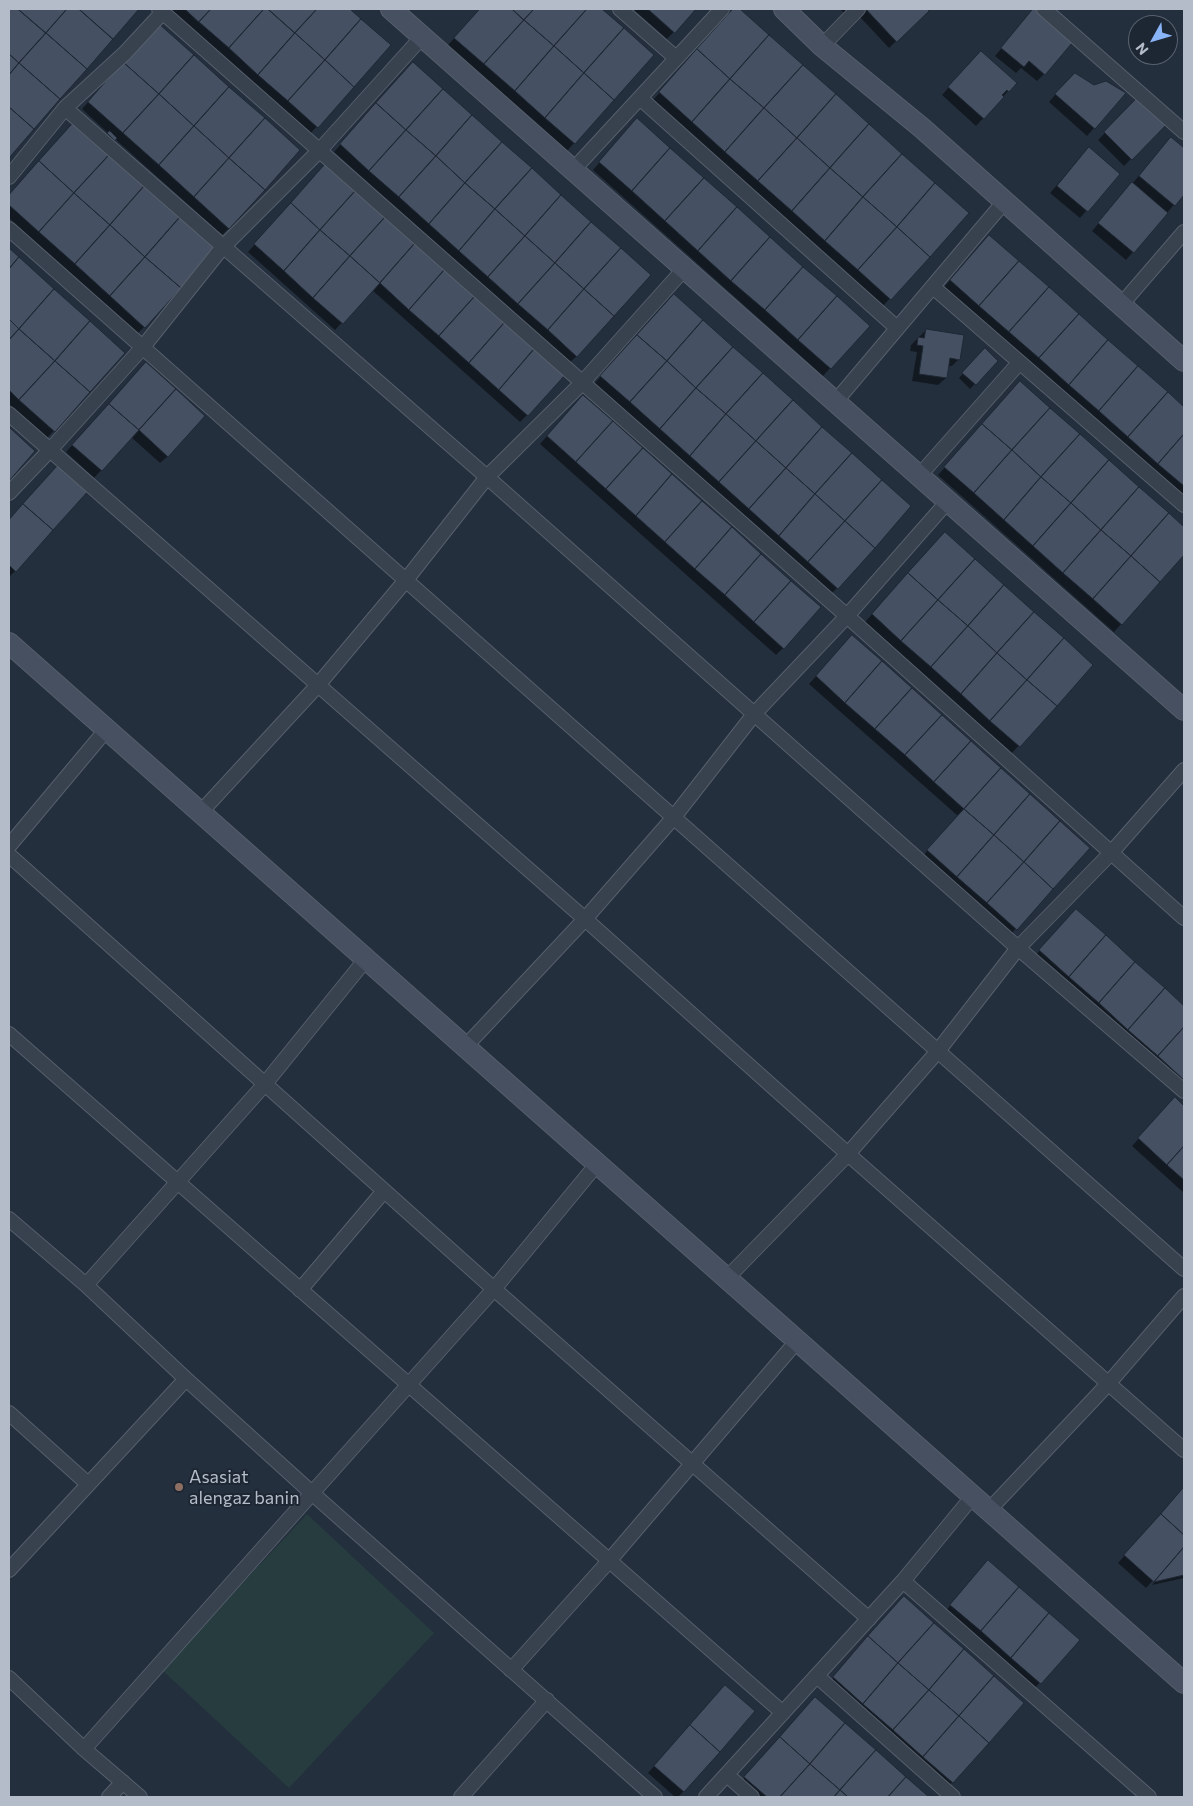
<!DOCTYPE html>
<style>
body{margin:0}
#map{position:relative;width:1193px;height:1806px;overflow:hidden;background:#242f3e;font-family:Commissioner,sans-serif}
canvas{display:block}
.frame{position:absolute;inset:0;border:10px solid #b4bcc9;pointer-events:none}
.north{position:absolute;left:1128px;top:15px;width:50px;height:50px;box-sizing:border-box;background:#1d2633;border:1px solid #59626f;border-radius:50%;rotate:231deg;font-size:14px;font-weight:700;line-height:20px;text-align:center;color:#b4bcc9}
.north::after{content:'';display:block;margin:auto;width:18px;height:22px;background:#8ab4f8;clip-path:polygon(50% 0,100% 100%,50% 72%,0 100%)}
</style>
<div id="map">
<canvas width="1193" height="1806"></canvas>
<div class="frame"></div>
<div class="north">N</div>
</div>
<script>
const context = document.querySelector('canvas').getContext('2d');
context.lineJoin = 'round';
function paint(path, color) { context.fillStyle = color; context.fill(path, 'evenodd'); }
function strokePath(path, color, width, dash) { context.strokeStyle = color; context.lineWidth = width; context.lineCap = dash ? 'butt' : 'round'; context.setLineDash(dash || []); context.stroke(path); }
function drawText(font, color, halo, rows, align = 'center') {
  context.font = font + ' Commissioner,sans-serif'; context.lineWidth = 4; context.setLineDash([]); context.textBaseline = 'middle'; context.strokeStyle = halo; context.fillStyle = color; for (const [text, x, y, turn = 0] of rows) {
    context.save(); context.translate(x, y); context.rotate((+turn || 0) * Math.PI / 180); context.textAlign = isNaN(turn) ? turn : align; if (halo) context.strokeText(text, 0, 0); context.fillText(text, 0, 0); context.restore();
  }
}
paint(new Path2D(`
 M307 1514 434 1633 289 1788 162 1670Z`), '#263c3f');
paint(new Path2D(`
 M9 9H138L9 156Z
 M170 9H348L389 45 310 134Z
 M481 9H600L652 55 567 151 448 45Z
 M633 9H695L667 39Z
 M735 9H738L967 213 883 306 653 100Z
 M840 9H848L844 13Z
 M868 9H925L927 11 889 48 860 17Z
 M1034 9H1041L1044 74 1037 81 1021 68 1016 73 995 56Z
 M151 32 229 228 222 235 115 139 112 142 106 136 109 134 82 109Z
 M974 59 1008 91 976 126 942 95Z
 M406 71 577 356 569 363 334 152Z
 M1067 81 1094 86 1124 93 1087 136 1049 102Z
 M1140 97 1166 123 1124 166 1098 140Z
 M630 127 868 326 823 376 593 170Z
 M67 130 144 327 137 334 9 218V196Z
 M1171 138 1184 149V193L1126 260 1092 231Z
 M1082 156 1118 174 1080 218 1050 193Z
 M320 171 527 415 520 422 372 290 335 330 248 252Z
 M989 236 1184 409V500L944 287Z
 M9 250 124 353 47 438 9 404Z
 M667 302 837 588 830 595 594 384Z
 M926 330 959 359 952 366H947L946 378 938 385 912 381 917 352 910 351 911 345Z
 M985 350 996 361 970 389 959 378Z
 M139 371 168 456 160 463 131 437 94 478 66 452Z
 M1020 383 1184 529V553L1114 632 938 475Z
 M576 403 783 648 776 655 540 444Z
 M9 429 34 451 9 479Z
 M53 471 15 571 9 577V521Z
 M938 541 1092 665 1012 753 865 622Z
 M845 644 1088 848 1009 936 921 858 958 816 809 684Z
 M1076 910 1184 1007V1093L1033 958Z
 M1175 1099 1184 1108V1193L1132 1146Z
 M1184 1488V1549L1183 1547 1146 1588 1118 1563Z
 M1184 1549V1578L1152 1585Z
 M981 1569 1078 1640 1033 1690 944 1613Z
 M897 1605 1023 1703 945 1790 827 1685Z
 M718 1694 684 1791 678 1797H675L648 1773Z
 M815 1698 927 1797H752L738 1785Z`), '#0007');
const building = new Path2D(`
 M9 9H18L46 33 19 63 9 54Z
 M18 9H67L46 33Z
 M67 9H79L113 39 87 69 46 33Z
 M79 9H139L113 39Z
 M185 9H211L199 22Z
 M211 9H264L229 48 199 22Z
 M264 9H268L295 33 258 75 229 48Z
 M268 9H317L295 33Z
 M317 9H350L361 19 325 60 295 33Z
 M480 9H512L524 20 484 64 454 38Z
 M512 9H534L524 20Z
 M534 9H587L554 46 524 20Z
 M587 9H602L624 28 584 73 554 46Z
 M648 9H696L675 33Z
 M733 9H740L769 35 730 79 697 49Z
 M866 9H927L929 11 897 42Z
 M1033 9H1043L1077 37 1045 75 1029 61 1024 67 1001 48Z
 M361 19 391 45 354 87 325 60Z
 M524 20 554 46 515 91 484 64Z
 M158 23 194 55 159 94 123 62Z
 M624 28 654 55 614 100 584 73Z
 M46 33 87 69 60 99 19 63Z
 M295 33 325 60 288 101 258 75Z
 M769 35 803 65 764 108 730 79Z
 M554 46 584 73 545 118 515 91Z
 M697 49 730 79 692 122 659 92Z
 M981 51 1017 83 1009 92 1007 90 1002 95 1004 97 984 119 948 87Z
 M9 54 19 63 9 75Z
 M194 55 229 87 194 126 159 94Z
 M325 60 354 87 318 128 288 101Z
 M123 62 159 94 123 133 88 102Z
 M413 62 443 89 406 130 376 103Z
 M19 63 60 99 34 129 9 107V75Z
 M803 65 836 94 797 138 764 108Z
 M584 73 614 100 575 144 545 118Z
 M1075 73 1094 85 1106 81 1126 93 1095 129 1055 94Z
 M730 79 764 108 725 152 692 122Z
 M229 87 265 118 229 158 194 126Z
 M443 89 472 115 436 156 406 130Z
 M159 94 194 126 159 165 123 133Z
 M836 94 869 124 830 168 797 138Z
 M1140 95 1168 123 1132 160 1104 132Z
 M376 103 406 130 369 171 340 144Z
 M9 107 34 129 9 158Z
 M764 108 797 138 758 181 725 152Z
 M472 115 502 142 465 183 436 156Z
 M265 118 300 150 265 190 229 158Z
 M637 118 670 148 632 191 599 162Z
 M74 122 110 154 74 193 39 161Z
 M869 124 902 154 863 197 830 168Z
 M194 126 229 158 194 197 159 165Z
 M406 130 436 156 399 197 369 171Z
 M110 131 117 138 115 141 107 133Z
 M1171 137 1184 148V195L1175 206 1139 176Z
 M797 138 830 168 792 211 758 181Z
 M502 142 532 168 495 209 465 183Z
 M1089 147 1120 174 1088 212 1057 186Z
 M670 148 704 178 665 221 632 191Z
 M110 154 145 185 110 225 74 193Z
 M902 154 935 183 897 227 863 197Z
 M436 156 465 183 429 224 399 197Z
 M229 158 265 190 229 229 194 197Z
 M39 161 74 193 39 232 9 205V195Z
 M327 162 357 189 320 230 291 203Z
 M532 168 561 195 525 236 495 209Z
 M830 168 863 197 825 241 792 211Z
 M704 178 737 207 698 251 665 221Z
 M1132 182 1168 213 1134 253 1098 223Z
 M465 183 495 209 459 251 429 224Z
 M935 183 969 213 930 257 897 227Z
 M145 185 180 217 145 257 110 225Z
 M357 189 387 215 350 256 320 230Z
 M74 193 110 225 75 264 39 232Z
 M561 195 591 222 555 263 525 236Z
 M863 197 897 227 858 270 825 241Z
 M291 203 320 230 284 271 254 244Z
 M737 207 770 237 731 281 698 251Z
 M495 209 525 236 488 277 459 251Z
 M387 215 416 242 380 283 350 256Z
 M180 217 216 249 181 288 145 257Z
 M591 222 621 248 584 289 555 263Z
 M110 225 145 257 110 296 75 264Z
 M897 227 930 257 891 300 858 270Z
 M320 230 350 256 313 298 284 271Z
 M989 235 1019 261 979 306 950 280Z
 M525 236 555 263 518 304 488 277Z
 M770 237 803 267 765 310 731 281Z
 M416 242 446 268 409 310 380 283Z
 M9 248 19 257 9 269Z
 M621 248 651 275 614 316 584 289Z
 M350 256 380 283 343 324 313 298Z
 M19 257 54 289 19 329 9 319V269Z
 M145 257 181 288 145 328 110 296Z
 M1019 261 1049 287 1009 332 979 306Z
 M555 263 584 289 548 330 518 304Z
 M803 267 837 296 798 340 765 310Z
 M446 268 476 295 439 336 409 310Z
 M1049 287 1079 314 1039 358 1009 332Z
 M54 289 90 321 55 361 19 329Z
 M584 289 614 316 577 357 548 330Z
 M674 294 703 320 667 361 637 335Z
 M476 295 505 322 469 363 439 336Z
 M837 296 870 326 831 369 798 340Z
 M1079 314 1108 340 1069 385 1039 358Z
 M9 319 19 329 9 340Z
 M703 320 733 347 696 388 667 361Z
 M90 321 125 353 90 392 55 361Z
 M505 322 535 348 499 390 469 363Z
 M19 329 55 361 19 400 9 390V340Z
 M926 329 964 335 960 360 950 358 947 378 919 374 923 346 917 345 918 337 924 338Z
 M637 335 667 361 630 402 600 376Z
 M1108 340 1138 366 1099 411 1069 385Z
 M733 347 763 373 726 414 696 388Z
 M535 348 565 375 528 416 499 390Z
 M985 348 998 361 976 385 962 373Z
 M55 361 90 392 55 432 19 400Z
 M667 361 696 388 660 429 630 402Z
 M146 362 176 389 139 430 109 404Z
 M1138 366 1168 392 1128 437 1099 411Z
 M763 373 793 400 756 441 726 414Z
 M1020 381 1050 408 1012 450 982 424Z
 M696 388 726 414 690 456 660 429Z
 M176 389 205 416 168 457 139 430Z
 M1168 392 1184 407V434L1158 464 1128 437Z
 M583 395 613 421 576 462 547 436Z
 M793 400 822 427 786 468 756 441Z
 M109 404 139 430 102 471 72 445Z
 M1050 408 1080 434 1041 477 1012 450Z
 M726 414 756 441 719 482 690 456Z
 M613 421 643 448 606 489 576 462Z
 M982 424 1012 450 974 493 944 467Z
 M9 427 35 451 9 481Z
 M822 427 852 453 815 494 786 468Z
 M1080 434 1109 460 1071 503 1041 477Z
 M1184 434V486L1158 464Z
 M756 441 786 468 749 509 719 482Z
 M643 448 672 474 636 516 606 489Z
 M1012 450 1041 477 1004 520 974 493Z
 M852 453 882 480 845 521 815 494Z
 M1109 460 1139 487 1101 530 1071 503Z
 M60 463 90 489 53 530 23 504Z
 M786 468 815 494 779 536 749 509Z
 M672 474 702 501 665 542 636 516Z
 M1041 477 1071 503 1033 546 1004 520Z
 M882 480 911 506 875 548 845 521Z
 M1139 487 1169 513 1131 556 1101 530Z
 M815 494 845 521 808 562 779 536Z
 M702 501 732 527 695 569 665 542Z
 M1071 503 1101 530 1063 573 1033 546Z
 M23 504 53 530 16 572 9 565V520Z
 M1169 513 1184 527V555L1160 582 1131 556Z
 M845 521 875 548 838 589 808 562Z
 M732 527 761 554 725 595 695 569Z
 M1101 530 1131 556 1093 599 1063 573Z
 M945 532 975 559 938 600 908 573Z
 M761 554 791 581 754 622 725 595Z
 M1131 556 1160 582 1122 625 1093 599Z
 M975 559 1004 585 968 626 938 600Z
 M908 573 938 600 901 641 872 614Z
 M791 581 821 607 784 649 754 622Z
 M1004 585 1034 612 997 653 968 626Z
 M938 600 968 626 931 667 901 641Z
 M1034 612 1064 638 1027 680 997 653Z
 M968 626 997 653 961 694 931 667Z
 M852 635 882 661 845 703 816 676Z
 M1064 638 1093 665 1057 706 1027 680Z
 M997 653 1027 680 990 721 961 694Z
 M882 661 912 688 875 729 845 703Z
 M1027 680 1057 706 1020 747 990 721Z
 M912 688 942 715 905 755 875 729Z
 M942 715 971 741 934 782 905 755Z
 M971 741 1001 768 964 809 934 782Z
 M1001 768 1030 794 994 835 964 809Z
 M1030 794 1060 821 1024 862 994 835Z
 M964 809 994 835 957 877 927 850Z
 M1060 821 1090 848 1053 889 1024 862Z
 M994 835 1024 862 987 903 957 877Z
 M1024 862 1053 889 1017 930 987 903Z
 M1076 909 1106 935 1069 977 1039 950Z
 M1106 935 1135 962 1099 1003 1069 977Z
 M1135 962 1165 988 1128 1030 1099 1003Z
 M1165 988 1184 1006V1027L1158 1056 1128 1030Z
 M1184 1027V1080L1158 1056Z
 M1175 1097 1184 1106V1146L1167 1165 1138 1138Z
 M1184 1146V1180L1167 1165Z
 M1184 1487V1535L1161 1514Z
 M1161 1514 1184 1535V1547L1154 1582 1124 1555Z
 M1184 1547V1575L1154 1582Z
 M988 1560 1019 1587 981 1631 950 1605Z
 M1019 1587 1049 1613 1011 1658 981 1631Z
 M904 1596 934 1623 898 1663 868 1636Z
 M1049 1613 1080 1640 1041 1684 1011 1658Z
 M934 1623 964 1649 929 1690 898 1663Z
 M868 1636 898 1663 863 1704 833 1677Z
 M964 1649 994 1676 959 1716 929 1690Z
 M898 1663 929 1690 893 1730 863 1704Z
 M994 1676 1024 1703 989 1743 959 1716Z
 M725 1685 755 1711 720 1752 690 1725Z
 M929 1690 959 1716 923 1757 893 1730Z
 M815 1697 845 1723 810 1764 780 1737Z
 M959 1716 989 1743 953 1783 923 1757Z
 M845 1723 876 1750 840 1790 810 1764Z
 M690 1725 720 1752 684 1792 654 1766Z
 M780 1737 810 1764 780 1797H767L744 1777Z
 M876 1750 906 1777 888 1797H848L840 1790Z
 M810 1764 840 1790 834 1797H780Z
 M906 1777 929 1797H888Z
 M840 1790 848 1797H834Z`);
paint(building, '#455162');
strokePath(building, '#1f2835', 1);
const street = new Path2D(`
 M159 9 847 616 1184 918
 M620 9 676 58
 M1044 9 1184 132
 M822 46 858 9
 M640 98 897 328
 M65 108 487 477 1018 948 1184 1091
 M574 169 722 9
 M9 177 65 108 125 53 163 12
 M9 229 1184 1269
 M933 287 1184 505
 M1121 305 1184 232
 M836 401 1004 202
 M9 414 585 919 848 1154 1184 1450
 M919 476 1019 363
 M9 493 50 450 143 347 222 248 319 151 422 37
 M200 813 318 685 406 580 487 477 582 383 685 268
 M9 846 106 730
 M9 855 494 1289 869 1619
 M9 1034 783 1713
 M465 1047 585 919 674 817 755 713 847 616 948 501
 M9 1219 86 1285 186 1379 313 1494 655 1797
 M727 1278 848 1154 938 1051 1018 948 1111 853 1184 770
 M86 1285 264 1085 366 959
 M300 1290 384 1191
 M9 1413 88 1484
 M989 1510 1108 1384 1184 1296
 M9 1570 186 1379
 M903 1581 1149 1797
 M511 1670 609 1561 797 1341
 M817 1676 953 1797
 M9 1678 84 1749 140 1797
 M84 1749 494 1289 597 1164
 M727 1775 752 1797
 M109 1797 123 1782
 M461 1797 547 1700
 M706 1797 903 1581 973 1496`);
const secondary = new Path2D(`
 M391 9 1184 710
 M784 9 822 46 922 128 1184 361
 M9 643 1184 1683`);
strokePath(street, '#565f6c', 16);
strokePath(secondary, '#565f6c', 22);
strokePath(street, '#38414e', 14);
strokePath(secondary, '#465061', 20);
for (const [x, y, r, color] of [
 [179,1487,5,"#8d6e63"]
]) { const dot = new Path2D(); dot.arc(x, y, r, 0, 2 * Math.PI); context.fillStyle = color; context.fill(dot); strokePath(dot, '#1d2633', 2); }
drawText('18px', '#b4bcc9', '#1d2633', [
 ["Asasiat",189,1477],
 ["alengaz banin",189,1498]
], 'left');
</script>
